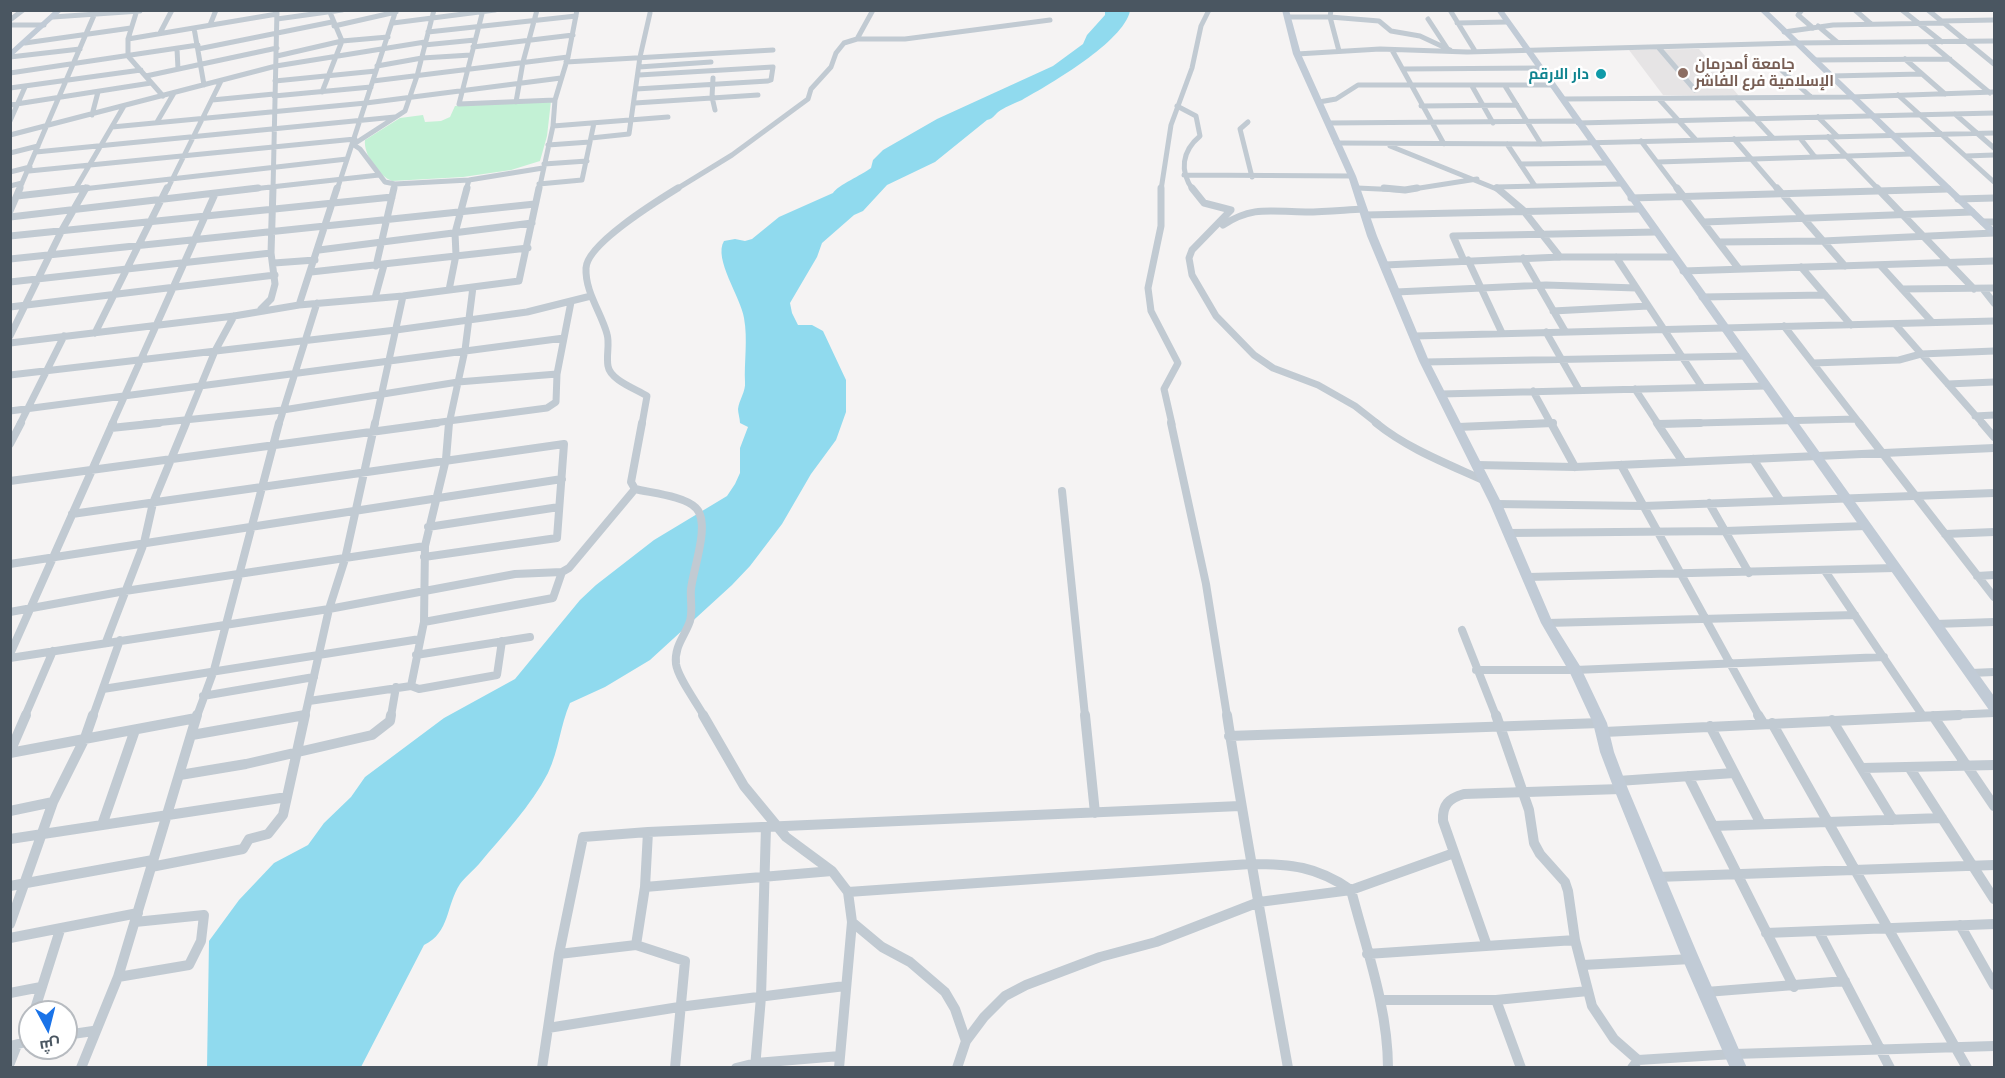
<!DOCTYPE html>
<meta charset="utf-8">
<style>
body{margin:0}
#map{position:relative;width:2005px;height:1078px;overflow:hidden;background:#f5f3f3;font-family:Inter,Cairo,sans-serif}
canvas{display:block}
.frame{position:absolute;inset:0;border:12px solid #4a5661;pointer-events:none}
.north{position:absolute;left:18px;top:1000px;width:60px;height:60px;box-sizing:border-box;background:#fff;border:2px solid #b7bbc0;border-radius:50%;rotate:173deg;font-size:16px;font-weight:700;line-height:24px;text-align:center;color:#4a5661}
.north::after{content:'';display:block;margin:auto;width:21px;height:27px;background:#1a73e8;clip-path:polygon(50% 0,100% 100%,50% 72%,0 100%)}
</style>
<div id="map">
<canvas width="2005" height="1078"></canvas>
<div class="frame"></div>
<div class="north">ش</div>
</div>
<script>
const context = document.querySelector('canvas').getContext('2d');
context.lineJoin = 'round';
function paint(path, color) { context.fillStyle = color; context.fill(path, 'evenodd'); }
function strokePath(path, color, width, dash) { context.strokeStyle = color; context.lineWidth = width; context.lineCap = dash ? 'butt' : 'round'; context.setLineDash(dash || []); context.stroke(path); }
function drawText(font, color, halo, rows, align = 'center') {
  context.font = font + ' Inter,Cairo,sans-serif'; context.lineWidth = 5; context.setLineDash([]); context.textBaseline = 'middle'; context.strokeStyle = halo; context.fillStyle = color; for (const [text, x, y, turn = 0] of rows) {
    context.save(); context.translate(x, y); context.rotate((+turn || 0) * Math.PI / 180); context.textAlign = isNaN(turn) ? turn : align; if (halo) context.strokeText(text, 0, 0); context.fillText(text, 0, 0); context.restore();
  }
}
paint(new Path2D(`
 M1699 49 1739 96 1663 95 1629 50Z`), '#e6e4e5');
paint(new Path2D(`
 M551 101 547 136 540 161 511 170 463 177 392 181C379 176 363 154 365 140L400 118 423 115 425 122 441 121 450 117 455 106Z`), '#c3f1d5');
paint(new Path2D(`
 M1105 11H1130C1123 42 1052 83 1022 100 1015 103 1007 106 1001 110 994 114 995 118 987 120L935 162 887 185 863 211 854 215 822 243 817 257 790 303 792 313 798 325H812L823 331 846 380V412L836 440 811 474 782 524 750 566 732 585 650 660 605 687 570 703C560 726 559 750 548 773 531 806 503 835 479 864 473 871 465 877 460 884 446 905 450 933 424 945L361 1067 207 1068 209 941 239 900 274 863 308 845 324 823 351 797 365 777 444 718 515 679 580 600 596 585 654 540 727 496 735 484 740 473V448L748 427 740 423C740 419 738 413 738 409 739 400 746 391 745 382 744 363 748 339 744 318 741 297 713 259 724 241L735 239 745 241 752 239 779 217 833 193C838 185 862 175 871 168L873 160 883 150 937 119 1053 66 1083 44 1087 35 1105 15Z`), '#90daee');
strokePath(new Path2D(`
 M137 10 128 39V56L163 96
 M483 10 459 104 555 100
 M1331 10 1330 17 1339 51
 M1450 10 1475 51
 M1802 10 1798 15 1813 28
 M1855 10 1871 24
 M1902 10 1942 42
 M1928 10 1994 64
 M53 17 140 11
 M1287 17H1330L1379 21 1391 31 1420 36 1450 50
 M277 19 342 10
 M1428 19 1447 48
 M10 20 23 10
 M1941 21 1994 20
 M393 23 495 10
 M1457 23 1507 22
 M10 25H44
 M210 25 216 10
 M334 26 396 12
 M1818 26 1837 42
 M194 28 204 85
 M428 32 576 16
 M1784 32 1833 25 1943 23
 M160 33 172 10
 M128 39 277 14
 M857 39H905L1050 20
 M25 43 131 28
 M1930 43 1990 93
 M424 45 475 40
 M473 47 573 35
 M1659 48 1695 90
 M177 49 178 69
 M198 49 332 22
 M1392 50 1444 144
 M1297 54 1380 49 1467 52 1796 43 1994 41
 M277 56 342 41 388 37
 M10 57 80 49
 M1905 59 1945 94
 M1814 60 1950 59
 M566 62 773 50
 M377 66 422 58 471 55
 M639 67 711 62
 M1779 68 1811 97
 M1403 69 1539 68
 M10 73 198 45
 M146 76 277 48
 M1831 76 1922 74
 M713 78 712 97 715 110
 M275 81 376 71
 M373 81 568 57
 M1472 86 1493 123
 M1505 86 1541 144
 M10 88 141 70
 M636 89 768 81 771 80 773 67 639 75
 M322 92 342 41 329 10
 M1898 95 1994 182
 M274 96 371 87
 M1736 98 1773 138
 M1562 99 1852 97 1994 92
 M1659 99 1696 140
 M212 100 274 94
 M516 102 523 62 537 10
 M1319 102 1336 99 1358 85H1551
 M635 103 758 95
 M10 105 151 83
 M1177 106 1196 116 1200 136C1182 151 1179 171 1193 190
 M1421 106 1517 105
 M1955 114 1994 148
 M92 115 98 92
 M1818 117 1838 137
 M10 121 25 87
 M157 122 174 93
 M1248 122 1240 129 1252 177
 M1329 123 1576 121
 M1578 123 1994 113
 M553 126 668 117
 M112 127 366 103 561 78
 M10 135 276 66 425 42
 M1828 137 1879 190
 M591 138 629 134 640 57 650 13
 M1800 138 1815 157
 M1734 139 1778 190
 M1641 141 1678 190
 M1336 143 1541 144 1994 133
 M354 144 405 111 417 76 434 10
 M1507 144 1535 186
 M354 145 360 149 385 182 395 184 394 190
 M548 145 590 142
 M1390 146 1499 190
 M36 152 395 117
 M10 153 38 146
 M1966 156 1994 155
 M1658 162 1912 154
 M544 164 587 161
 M1520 164 1607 163
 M29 171 355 139
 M10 172 30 167
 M1184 175 1352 176
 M395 184 469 180 543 168
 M539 184 582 180 594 123
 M10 186 22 183
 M1496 187 1622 184
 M76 188 124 106
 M1357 188 1401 190
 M19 190 95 13
 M74 190 347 159
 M167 190 221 81
 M244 190 379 175
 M273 190 277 10
 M337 190 396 10
 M466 190 469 180
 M539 190 553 126 555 100 568 57 577 10
 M675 190 732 155 808 99 811 89 831 67 836 53 844 43 857 39 873 10
 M1161 190 1171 125 1192 68 1201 26 1209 10
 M1407 190 1477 179
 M1925 190 1948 189`), '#c1cad2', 5);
strokePath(new Path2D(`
 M1161 188V226L1148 288 1151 311 1178 363 1164 389 1172 424
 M1192 188 1204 203 1231 210 1192 250 1189 258 1192 275 1216 316 1254 355 1273 368 1318 385 1355 406 1378 424
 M1384 188 1405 190 1417 188
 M1497 188 1523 210 1560 257
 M1677 188 1739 269
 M1777 188 1845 266
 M1877 188 1974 289
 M17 196 87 188
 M1631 198 1948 189
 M1958 199 1994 198
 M10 211 20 188
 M1365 215 1639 209
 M10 217 258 188
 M1704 222 1972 212
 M1983 222H1994
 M1223 225C1254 205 1272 212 1306 212 1325 212 1344 210 1363 209
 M10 236 392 197
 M1719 242 1823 241 1994 233
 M319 250 532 223
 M1616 257 1702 387
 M1523 258 1565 331
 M10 259 535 204
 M1468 260 1502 333
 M1464 261 1453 236 1656 232
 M274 263 315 260
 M1385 265 1560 257H1674
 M1880 265 1932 322
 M376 266 394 188
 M1801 267 1851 325
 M1683 271 1994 261
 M311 272 528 248
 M10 282 271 253
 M1902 289 1994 288
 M1983 289 1994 303
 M449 290 456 255 455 233 467 188
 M1396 292 1546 285 1636 288
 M1702 297 1825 295
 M375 298 384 265
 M299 305 337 188
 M10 307 275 275
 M261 309 271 299 275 284 271 253 273 188
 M1553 311 1648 306
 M1895 324 1983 424
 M1784 326 1860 424
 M1546 332 1579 390
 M95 333 167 188
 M10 336 62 230 86 188
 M1415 336 1994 321
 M10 343 234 316 299 305 403 296 519 281 539 188
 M1425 362 1746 356
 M1813 363 1899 360 1921 354 1994 351
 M10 375 396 330 527 312 591 296
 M1948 384 1994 382
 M1635 389 1658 424
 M1533 391 1551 424
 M1441 394 1766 386
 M10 411 564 338
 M1975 416 1994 415
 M20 424 64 336
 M112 424 215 194
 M145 424 283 410 458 382 557 374
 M185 424 215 351 234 316
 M279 424 317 303
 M375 424 403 296
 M426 424 547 408 556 402 557 374 571 302
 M449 424 465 350 473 287
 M642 424 647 396C636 389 610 380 608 366 606 355 610 344 607 334 601 312 585 292 586 268 587 244 657 201 678 188
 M1519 424 1553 423
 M1658 424 1856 419`), '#c1cad2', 7);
strokePath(new Path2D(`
 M642 423 631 482 635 489C651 493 685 496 696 508 711 523 693 569 691 589 690 599 693 610 690 621 685 636 674 646 676 664 678 678 697 703 704 716
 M1171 423 1206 584 1227 716
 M1376 423C1408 449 1448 464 1485 481
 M1551 423 1575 467
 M1657 423 1683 462
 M1859 423 1994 597
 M1982 423 1994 437
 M1658 424 1700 423
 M1458 427 1553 423
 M111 428 159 423
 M10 444 21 423
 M1753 459 1780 500
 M1477 465 1575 467 1994 448
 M1621 465 1759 716
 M10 481 437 423
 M1062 491 1085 716
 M1709 503 1749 573
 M1496 504 1644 506 1994 493
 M72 514 564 444 557 538 424 557
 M428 527 559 507
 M1509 533 1725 531 1866 526
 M1945 534 1994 532
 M10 564 562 479
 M1825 571 1923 716
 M1977 576 1994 575
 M1528 577 1895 568
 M10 612 125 591 425 546
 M424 622 553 598 562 572
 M1547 623 1855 615
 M1935 624 1994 622
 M1462 630 1496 716
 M106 642 144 543 153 503 186 423
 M10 654 113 423
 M416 655 530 637
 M10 658 329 609 515 574 562 572 569 568 635 489
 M1476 670H1575L1884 657
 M1971 673 1994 672
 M411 686 424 622 425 546 446 459 449 423
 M103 689 420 639
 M203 696 314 677
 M309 701 411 686 419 689 497 675 502 641
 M25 716 53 651
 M93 716 120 640
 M197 716 214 670 279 423
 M298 716 305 715
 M305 716 329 609 345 559 375 423
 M391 716 396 687
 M1929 716 1994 713`), '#c1cad2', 8);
strokePath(new Path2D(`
 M703 715 744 786 786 837 832 871 848 892 852 922 882 947 910 962 945 992 955 1009 966 1041 957 1068
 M1085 715 1095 813
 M1227 715C1245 833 1267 950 1288 1068
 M1496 715 1529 810 1534 843 1540 854 1565 882 1568 891 1575 940 1592 1006 1614 1039 1638 1060
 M1758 715 1763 723
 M1933 716 1994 806
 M1832 720 1893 820
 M1772 723 1967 1068
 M1710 726 1761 824
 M1604 732 1959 715
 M192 735 305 715
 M1229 736 1600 723
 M10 752 26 715
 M10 753 196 718
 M1909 767 1994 899
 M1862 768 1994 765
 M180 775 246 764 372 735 390 721 391 715
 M1688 776 1794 987
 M1618 781 1734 773
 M10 811 53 802
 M102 825 135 730
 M1713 826 1942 818
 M648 832 645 887 636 945 685 961 675 1068
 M10 839 287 797
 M151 867 243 849 249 839 268 834 283 815 305 715
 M1657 877 1994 865
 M10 886 153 860
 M645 887 832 871
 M848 892 1250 864C1291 864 1316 866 1351 890 1366 948 1388 1008 1388 1068
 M10 924 53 802 85 738 93 715
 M1960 925 1994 985
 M1819 932 1890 1068
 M1766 933 1994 924
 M10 938 138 913
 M1487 946 1443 821C1442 805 1449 798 1464 794L1621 789
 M559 954 636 945
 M1367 954 1575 940
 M1583 965 1691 959
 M118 977 189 965 201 941 204 915 135 922
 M1706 992 1845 981
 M10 993 41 987
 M1380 1000H1496L1588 991
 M1496 1000 1521 1068
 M34 1012 60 930
 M548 1028 679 1007 845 986
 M66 1035 93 1031
 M26 1041 30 1026
 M966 1041 984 1017 1005 996 1026 985 1100 957 1156 942 1259 902 1351 890 1454 853
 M10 1046 30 1041
 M10 1063 17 1045
 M81 1068 118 977 197 715
 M542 1068 559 954 583 837 648 832 1240 806
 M736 1068 756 1063 840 1056
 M755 1068 761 997 766 827
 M839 1068 852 922
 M1632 1068 1638 1060 1734 1054 1994 1046`), '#c1cad2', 10);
paint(new Path2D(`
 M55 10H63L10 58V51Z
 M1282 10H1289L1301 54 1356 176 1377 236 1429 361 1502 504 1552 621 1580 666 1607 723 1614 752 1628 789 1697 953 1747 1068H1730L1685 965 1614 789 1600 752 1593 723 1570 673 1541 623 1490 504 1419 361 1367 236 1348 176 1293 54Z
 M1496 10H1503L1994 696V712L1989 710Z
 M1759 10H1767L1994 228V236L1991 235Z`), '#c1cbd6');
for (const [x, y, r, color] of [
 [1683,73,6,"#8d6e63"],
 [1601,74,6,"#0f9aa8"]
]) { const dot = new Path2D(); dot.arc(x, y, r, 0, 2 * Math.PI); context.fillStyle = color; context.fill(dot); strokePath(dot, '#fff', 2); }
drawText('bold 15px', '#785e54', '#fff', [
 ["جامعة أمدرمان",1695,64],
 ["الإسلامية فرع الفاشر",1695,81]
], 'left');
drawText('bold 15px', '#0d838f', '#fff', [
 ["دار الارقم",1589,74]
], 'right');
</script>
